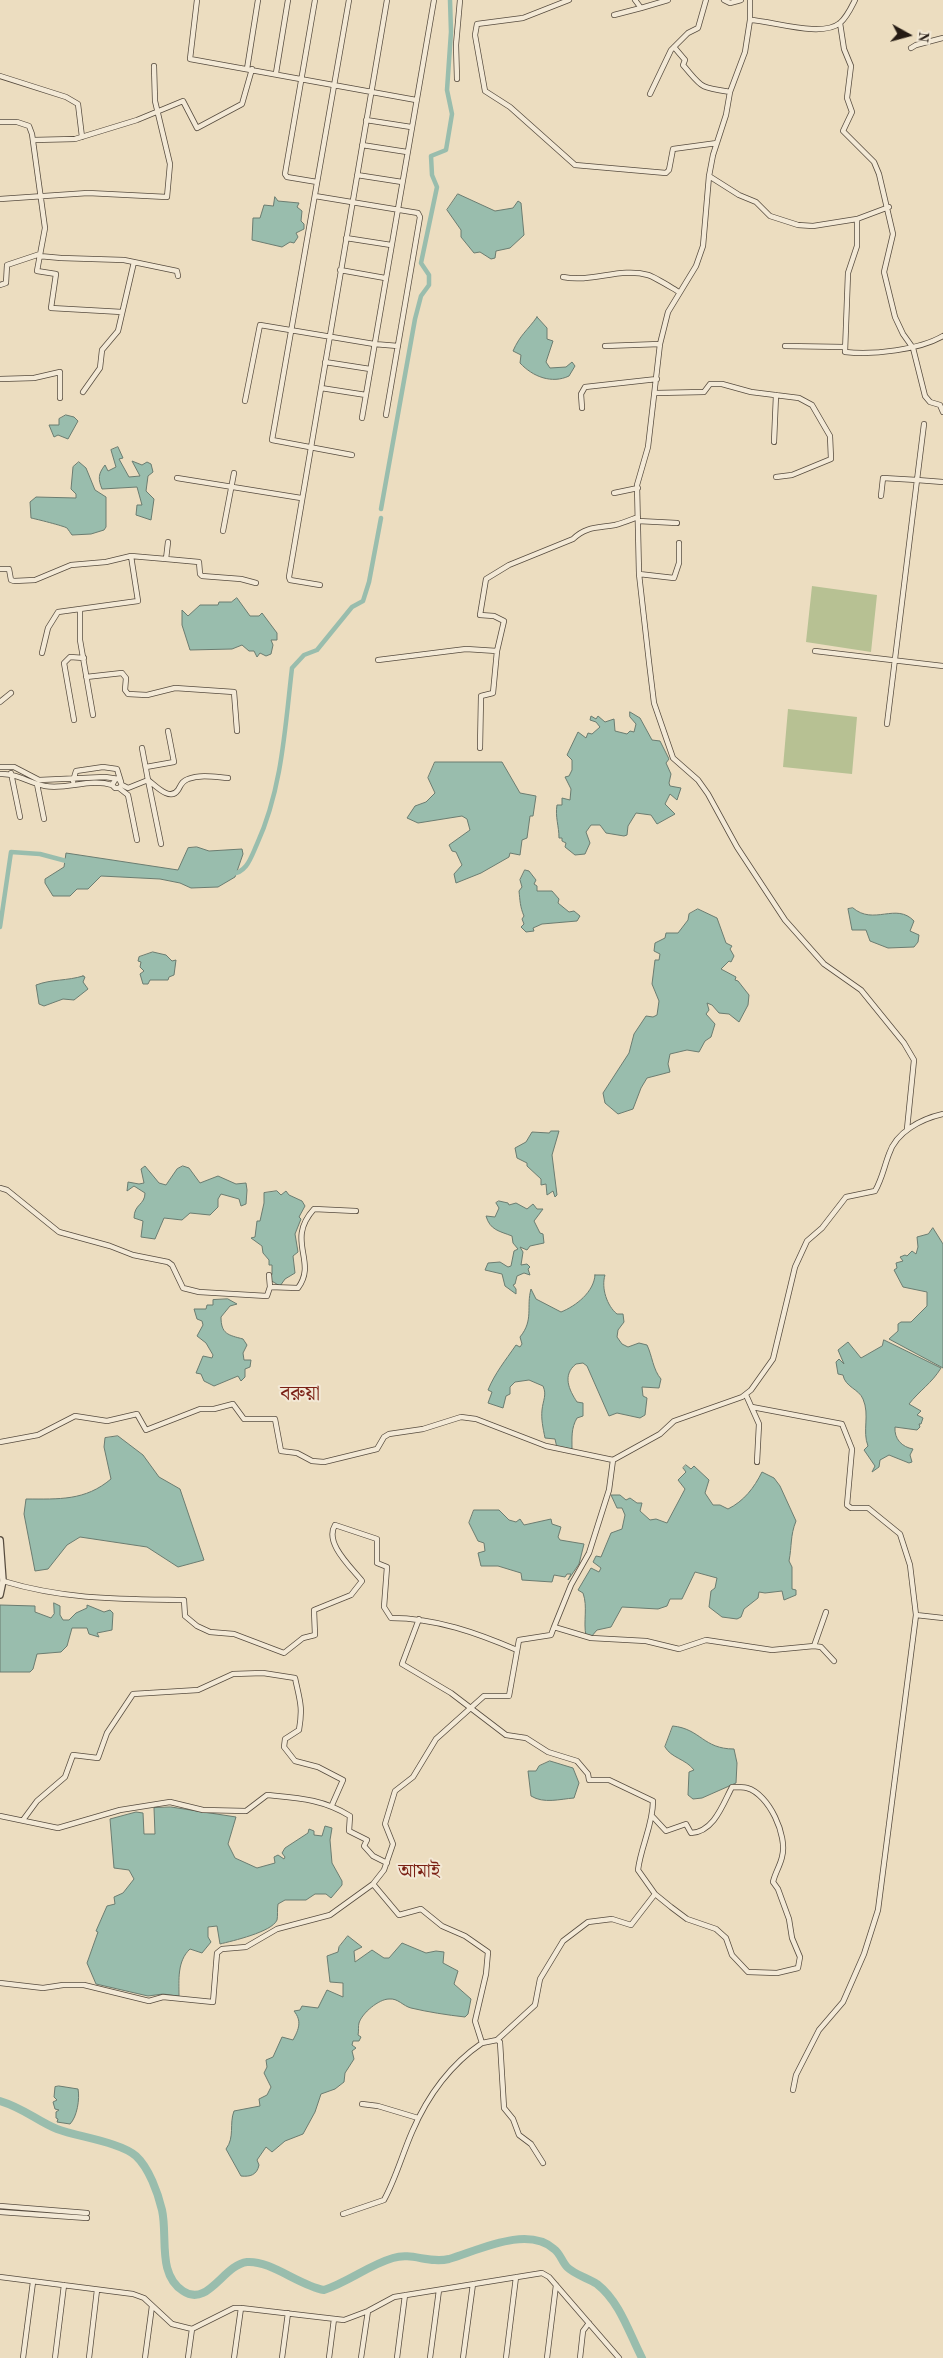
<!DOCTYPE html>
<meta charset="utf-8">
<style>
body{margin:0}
#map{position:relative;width:943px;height:2358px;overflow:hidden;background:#ecddc0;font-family:"Old Standard TT",serif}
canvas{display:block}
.north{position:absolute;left:883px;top:10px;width:50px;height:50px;-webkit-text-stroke:4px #f3e9d6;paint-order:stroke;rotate:97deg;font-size:14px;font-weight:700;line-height:20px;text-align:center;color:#251b14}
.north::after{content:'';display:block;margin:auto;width:18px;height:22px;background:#251b14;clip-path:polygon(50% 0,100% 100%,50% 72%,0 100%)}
</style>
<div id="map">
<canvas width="943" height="2358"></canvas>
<div class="north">N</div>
</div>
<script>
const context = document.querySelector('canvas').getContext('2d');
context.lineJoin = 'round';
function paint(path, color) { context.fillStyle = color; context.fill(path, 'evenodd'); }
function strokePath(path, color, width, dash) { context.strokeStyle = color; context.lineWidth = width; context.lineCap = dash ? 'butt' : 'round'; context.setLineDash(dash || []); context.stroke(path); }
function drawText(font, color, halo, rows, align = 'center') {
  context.font = font + ' "Old Standard TT","Noto Serif Bengali",serif'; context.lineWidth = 4; context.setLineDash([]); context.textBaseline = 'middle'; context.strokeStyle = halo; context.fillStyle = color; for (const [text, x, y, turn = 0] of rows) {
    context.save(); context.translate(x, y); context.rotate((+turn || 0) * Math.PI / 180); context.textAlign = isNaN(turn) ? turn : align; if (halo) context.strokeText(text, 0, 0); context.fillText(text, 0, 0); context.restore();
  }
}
paint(new Path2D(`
 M812 586 877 595 871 652 806 642Z
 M788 709 857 717 852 774 783 767Z`), '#b7c193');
const water = new Path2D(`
 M458 194 495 211 513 208 518 201 521 203 524 235 510 248 496 251 495 258 491 259 480 252 474 253 461 237V230L447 210Z
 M275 197 278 201 299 203 297 207 302 211 301 221 304 224V229L296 233 298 237 294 243 290 242 282 247 252 240 253 218H260L264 205 273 206Z
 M537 317 547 328V339L553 341 546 362 550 368 566 367 572 362 575 366 569 376C552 384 533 377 520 363L521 355 513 351C520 335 527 331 537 317Z
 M66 415 74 417 78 421 68 439 58 435 54 437 49 425H59V419Z
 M118 447 123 458 119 459 129 477 140 476 132 461 142 465 147 462 151 464 153 472 148 476 146 491 154 499 151 520 136 515 137 505H142L137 487 102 489C98 479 98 474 105 465L108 471 116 467 111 450Z
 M79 462 86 468 95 490 106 497V527L104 530 91 534 72 535C70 533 69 530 67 528 64 526 36 519 31 518L30 502 36 497 76 498V494L71 489 73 467Z
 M237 598 250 616H259L262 613 277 633V640H271L273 645 271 654 266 656 260 653 257 657 254 651H249L242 645 232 649 190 650 182 625V610L188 616 200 605H218L219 602H231Z
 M630 712 640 718 652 740 660 741 669 759 666 763 671 774 669 783 670 786 681 788 677 800 670 794 665 804 675 814 657 824 651 815 636 813 628 826 627 835 624 836 606 833 600 825H591L586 832 590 843 585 854 575 855 565 847 566 843 562 841V838H559C559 826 555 817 557 805H562V798L570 800 571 789 565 777 569 776 572 770V760L567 755 578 732 586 738 588 733 592 734 600 727 596 722 590 720 591 716 596 719 598 716 605 722 614 719 615 731 627 734 630 731 634 732 636 724 630 717Z
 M435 762H502L520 793 536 796 533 816H530L527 838 522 840 520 855 510 853 509 857 481 873 456 883 454 874 462 865 456 852 452 851 449 845 470 830 467 819 462 816 418 823 407 818 415 806 426 802 435 793 428 778Z
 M197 847 209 851 242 849 243 854 235 877 218 887 191 888 180 883 160 879 101 876 88 889H77L70 896H53L45 883V879L64 867 66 853 178 870 188 848Z
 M525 870 529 871 536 880 534 884 537 886V891H552L559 899 558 903 569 912 574 911 580 916 577 921 542 924 533 928 534 931 526 932 521 927 524 924 522 919 524 916C520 907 520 900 519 891L522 887 520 880Z
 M853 908C874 926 896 902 914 921L910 931 919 935 918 942 914 947 888 948 870 941 866 930H852L848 909Z
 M698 909 717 918 726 943 732 946 730 949 734 956 731 962 729 961 721 969 736 977 735 980 738 981 749 995 748 1005 739 1022 729 1014 719 1013 712 1005 707 1003 709 1010 706 1014 715 1024 711 1037 705 1041 699 1052 687 1050 670 1054 668 1064 670 1072 647 1078 641 1088 633 1109 618 1114 605 1103 603 1093 629 1053 634 1034 646 1016 653 1017 657 1015 659 1001 652 984 655 960H659L660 954 654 951 655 943 665 938 666 933H678L688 920 689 914Z
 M153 952 166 955 172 961 176 960 174 975 169 977 168 980H150L148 984H143L140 974 144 971 140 967 141 962 138 961 139 957Z
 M83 976 85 977 83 982 88 989 74 1000 63 999 44 1006 39 1004 36 985C52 979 67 981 83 976Z
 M551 1131H559L552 1155 557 1195 555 1197 553 1191 547 1195 546 1184 541 1185V1179L527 1166V1163L517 1158 515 1148 526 1142 532 1132 549 1133Z
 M183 1166 189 1168 200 1183 218 1176 236 1184 246 1183 247 1190 246 1204 241 1206 239 1199 221 1194 218 1199V1207L210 1215 190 1213 182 1220 164 1218 155 1239 141 1237 143 1221 134 1218C134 1204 145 1205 145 1193L134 1186 127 1191 128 1182 139 1184 144 1183 141 1169 145 1166 159 1183 166 1185 177 1169Z
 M277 1191 281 1195 286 1191 289 1195 302 1201 305 1206 299 1217 301 1219 295 1234 298 1252 293 1256 295 1273 285 1279 280 1286 270 1280 272 1274V1265H269V1260L263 1253 262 1246 251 1238 255 1237 257 1221H260L264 1203V1193Z
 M499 1201 508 1203 509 1205 516 1203 527 1209 533 1204 537 1209H543L534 1221 540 1233 543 1234 544 1243 530 1246 527 1250 520 1247 523 1252 521 1265 527 1264 530 1267 528 1269 530 1275 524 1273 517 1276 515 1284 513 1285 516 1289V1294L505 1286 502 1274 485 1270 488 1263 500 1262 508 1267 511 1266 514 1251 518 1249 513 1243 512 1236C499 1231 490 1230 486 1216L495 1217 499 1208 496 1203Z
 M933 1228 943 1244V1368L889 1339 898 1331V1324L901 1322H911L927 1306V1292L903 1287 894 1270 897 1268 896 1263 903 1261 900 1257 905 1255 907 1256 912 1251 916 1254 918 1247 917 1237 928 1234Z
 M595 1275H605C601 1288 607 1306 617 1314H623L624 1322 618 1330 617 1337 622 1344 628 1347 639 1343 647 1345C652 1355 653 1370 661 1379L659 1388 642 1387 643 1396 647 1398 645 1415 640 1418 617 1413 609 1416 587 1366 583 1363 576 1364C562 1375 569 1390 577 1402L583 1403V1416L577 1418C571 1428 572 1438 572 1449L557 1448 555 1439 545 1438C543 1428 541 1419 542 1410 543 1400 547 1395 543 1386L529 1380 515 1382 510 1387V1394L506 1396 503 1408 488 1403 492 1392 488 1390C495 1373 505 1361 516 1345L520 1347 522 1344 520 1337C534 1320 526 1307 531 1289L536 1299 561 1312C576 1306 594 1292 595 1275Z
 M228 1299 237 1304 230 1306 221 1317C221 1334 228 1335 243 1339L247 1345 243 1353 244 1360H251L250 1367 245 1369V1377L241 1381 238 1376 214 1386 204 1381 201 1374 196 1373 203 1356 212 1358 213 1355 206 1343 197 1336 203 1325 202 1321 197 1319 194 1309H206L207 1305H213V1300Z
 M884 1340 941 1368C932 1383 919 1391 909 1404L921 1411 917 1415 923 1418 921 1424H919L920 1427 917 1430 895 1427C894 1439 902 1447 913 1449L910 1455 912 1462 909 1463 889 1455 880 1460 879 1467 872 1472 875 1466 864 1450 868 1446C862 1431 870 1415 863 1399 859 1389 845 1387 843 1375L838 1374 836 1362 839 1359 844 1364 838 1350 848 1342 861 1358 882 1346Z
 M118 1436 143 1455 159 1477 180 1489 204 1560 178 1567 147 1547 80 1537 67 1545 48 1569 35 1571 24 1514 26 1499C59 1499 85 1501 111 1479L104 1447 105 1438Z
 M686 1465 691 1469 694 1466 709 1480 705 1493 713 1505H720L728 1509C744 1501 754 1488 762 1472L774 1478 780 1486 796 1521C790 1536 792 1546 789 1561L792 1567V1589L796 1590V1595L784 1600 782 1591 765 1593 759 1592 758 1598 744 1609 741 1617 737 1619 722 1617 709 1607 711 1591 715 1588 717 1578 695 1572 682 1599H670L667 1606 658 1609 622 1607 611 1627 597 1630 591 1637 586 1636C583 1621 588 1607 583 1593L578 1590 591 1568 599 1572 601 1568 593 1562 596 1556 601 1557 611 1533 622 1529 625 1515 622 1508H617L611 1495H620L626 1500 630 1498 637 1503H642L640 1511 650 1520 656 1519 667 1523 685 1489 678 1480 686 1472 683 1468Z
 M474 1510H499L509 1520 516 1522 520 1519 524 1525 551 1519 552 1524 561 1527 558 1537 560 1540 584 1544 579 1564 568 1580 571 1574H567L565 1577 554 1575 552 1582 522 1580 521 1573 498 1566H481L478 1553 485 1551 484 1543 478 1541 469 1523Z
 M54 1603 60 1606V1615L63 1620H69L76 1613 87 1608V1605L104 1612 110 1610 113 1613 112 1630 97 1633 99 1637 89 1634 87 1628H72L67 1646 61 1652 37 1654 33 1669 30 1672H0V1605L35 1606V1612L51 1618 54 1614Z
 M673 1726C701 1729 703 1749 734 1749L737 1763 736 1783 702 1798 693 1799 688 1795 689 1772 694 1770C686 1759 671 1758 665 1747Z
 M550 1761 573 1768 579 1783 574 1798C560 1799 544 1804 531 1796L528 1771H536L539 1766Z
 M171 1807 236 1817 228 1844 235 1858 257 1868 275 1863 274 1857 278 1855 284 1859 285 1857 282 1853 285 1848 308 1833 309 1829 314 1831V1835L322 1836 325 1826 332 1828 330 1840 332 1863 342 1881V1885L331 1898 326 1894H315L306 1900H285L278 1904C277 1909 278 1916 277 1920 272 1932 232 1941 220 1944L217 1926 208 1927V1937L211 1942 202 1953 190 1949C177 1961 179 1980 179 1996L163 1994 148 1996 96 1984 87 1963 98 1932 96 1931 107 1906 115 1904 114 1897 123 1893 134 1879 129 1870 114 1868 110 1819 136 1812 143 1813 144 1834H155L154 1808Z
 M348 1936 362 1947 354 1951 355 1962 372 1950 384 1958H389L402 1943 426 1953 436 1951 444 1952 443 1963 458 1971 454 1984 471 1999 468 2014 465 2017C447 2015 428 2012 411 2008 403 2006 398 1998 389 1999 379 1999 362 2013 359 2023 358 2026 359 2031 358 2035L361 2037 359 2041H353L352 2045 356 2048 352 2051 354 2059 345 2073 344 2082 335 2089 321 2094 315 2112 303 2134 285 2141 272 2152 266 2147 257 2160 259 2165C257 2175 250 2177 241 2176L226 2149C235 2137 229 2124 234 2111L260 2106 259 2099 267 2095 271 2087 264 2073 267 2067 266 2060 273 2057 282 2037 293 2040C299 2029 302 2021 294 2011L300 2010 302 2006 318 2008 327 1990 343 1997V1983L330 1982 327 1956 338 1952 339 1947Z
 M59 2086 78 2089C80 2099 77 2117 70 2124L57 2122 58 2119 56 2118V2112L59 2110 55 2109 53 2102 57 2100 54 2097 55 2087Z`);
paint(water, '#99bdad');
strokePath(water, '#6b7c70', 1);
strokePath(new Path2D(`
 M381 509 415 319 421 296 429 285V275L421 263 437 187 432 175 431 156 446 150 452 114 447 90 451 32 450 0
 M231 874C247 873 251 857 257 844 282 789 285 728 292 668L304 655 317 650 352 607 363 601 369 582 381 518
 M0 927 11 852 40 854 70 862`), '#99bdad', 4.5);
strokePath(new Path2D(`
 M0 2101C24 2108 37 2121 57 2129 78 2137 120 2142 136 2156 149 2168 158 2193 162 2210 168 2237 157 2274 183 2291 208 2308 223 2265 247 2262 270 2260 300 2286 324 2290 348 2282 369 2265 393 2258 412 2252 429 2264 449 2259 477 2251 527 2225 554 2249 560 2253 562 2262 567 2267 575 2275 588 2278 597 2284 620 2302 629 2333 642 2358`), '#99bdad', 8);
const minor = new Path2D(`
 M197 0 190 59 416 100
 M315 0 285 174 287 177 317 182
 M349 0 272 440 352 455
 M569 0 523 18 477 24 475 35 485 91 510 107 575 165 666 173 669 170 673 149 717 143
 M635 0 641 8 668 0
 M724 0 730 3 741 0
 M750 0V20L745 52 730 92 726 115 713 155 709 176 703 246 696 266 668 312 660 344 648 447 637 485 639 574 649 662 654 703 673 758 698 780 708 794 737 847 785 920 824 964 861 990 904 1043 914 1060 907 1129
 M614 15 641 8
 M750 20C773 21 821 38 840 23 847 17 851 8 855 0
 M840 23 844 49 851 66 847 98 852 112 843 131 874 162 879 174 893 234 884 272 895 317 903 334 913 348 925 396 930 402 940 405 943 412
 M674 47 685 60 683 65C703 88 698 87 730 92
 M911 48 916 45 943 38
 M247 69 258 0
 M276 73 288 0
 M0 76 66 97 78 104 82 137
 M457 79 456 45 460 0
 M650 94 671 50 688 33 698 28 706 0
 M366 120 411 127
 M0 122H17L29 126 32 134 45 228 37 271 56 274 51 308 122 312
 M33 140 75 139 137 120 183 101 197 128 242 104 252 69
 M362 145 407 152
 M357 175 402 182
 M709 176 739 195 756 202 770 216 798 225 813 226 857 219 889 207
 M315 196 418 213 420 217 386 415
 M0 199 88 193 167 197 170 164 155 101 154 66
 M857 219V246L848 273 845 352C873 355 919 350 943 336
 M346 238 391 245
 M39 256 61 258 124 260 177 271 178 276
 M340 270 385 278
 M563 277C591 283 621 267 648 275 655 277 672 288 679 292
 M0 285 6 283 7 265 40 254
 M605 346 660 344
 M785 346 844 347
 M325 362 370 369
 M0 379 34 378 60 372V398
 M321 388 366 395
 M83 392 100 368 102 350 118 331 134 262
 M656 393 704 392 710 384H722L751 392 799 398 812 405 830 436 831 459 792 475 776 477
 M245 401 260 325 374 344 398 346
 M582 408 581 394 585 387 657 379
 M362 418 434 0
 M774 442 776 395
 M177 478 301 498
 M614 493 638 488
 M881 496 883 478 917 480 924 424
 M638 521 677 523
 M223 531 234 473
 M166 559 199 562 200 574 202 576 241 579 256 583
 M0 569H9L11 580 14 581 35 580 71 565 106 562 131 556 166 559 168 542
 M639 574 674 578 679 563V543
 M320 585 290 580 289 577 387 0
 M80 609V640L93 715
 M815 651 943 666
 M42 653 48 628 58 612 138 601 131 556
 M378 660 466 649 497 651
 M86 677 122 673 126 678 125 690 128 694 147 695 175 688 234 692 237 731
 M0 702 11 693
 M74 720 64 663 70 657 84 658
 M887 724 917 480 943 482
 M480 748 481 696 493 693 497 651 504 621 494 616 480 615 486 579 509 565 573 539C586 526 599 528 615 525 623 523 630 520 638 517
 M0 767H14L39 780 105 777 119 779 122 785 119 788H115L112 785 115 780
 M146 767 174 762 168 731
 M11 773 20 817
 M0 774C17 773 29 783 45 786 67 790 90 778 112 785
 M148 780C155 785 170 802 178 790 181 785 182 781 188 779 201 774 215 777 228 778
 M148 780 161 844
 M73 781 76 771 103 767 117 769 121 782
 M37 784 44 819
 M122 785 128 788 148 780 142 748
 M119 788 128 795 137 840
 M0 1188 7 1190 59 1232 110 1246 133 1255 168 1262 172 1265 183 1288 199 1292 267 1296 270 1287 298 1288C318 1261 285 1241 314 1209L356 1211
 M269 1275 270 1287
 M746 1395 759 1424 757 1462
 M752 1407 842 1424 852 1449 847 1505 851 1508H868L900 1534 910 1565 916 1615 878 1910 864 1954 843 2002 819 2030 796 2075 793 2090
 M0 1442 38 1435 75 1416 107 1421 137 1414 146 1430 200 1409H214L233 1404 244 1419H275L281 1451 297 1453 312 1461 324 1462 377 1449 384 1437 389 1434 423 1429 461 1417 476 1419 546 1446 613 1460 660 1434 674 1421 742 1397 751 1390 773 1359 795 1267 807 1241 822 1228 846 1197 875 1191C882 1179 884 1167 889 1154 896 1132 921 1119 943 1114
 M613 1460 609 1490 589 1553 571 1585 554 1627 591 1638 646 1641 679 1649 706 1640 772 1650 814 1646 821 1647 834 1661
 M3 1581C66 1600 120 1599 184 1600L185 1616 197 1626 210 1632 234 1634 284 1653 303 1638 315 1635 314 1610 351 1595 362 1581C351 1567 324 1543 335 1525L377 1539V1563L387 1567 384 1607 391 1618C436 1618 477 1633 517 1650
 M916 1615 943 1618
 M419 1619 402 1664 451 1693 506 1735 526 1738 548 1752 577 1761 588 1774 589 1780H609L653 1801C653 1825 641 1846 638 1870L655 1894 671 1907 687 1919 716 1929 726 1938 732 1955 748 1972 777 1973 798 1968 800 1957 792 1938 789 1919 778 1889 773 1882C775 1873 780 1866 782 1857 788 1836 769 1794 747 1788 743 1787 737 1787 732 1787 723 1804 714 1832 691 1833L686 1824 666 1831 653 1817
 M814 1646 826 1612
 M0 1816 58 1828 120 1810 170 1802 203 1810 246 1811 267 1795C298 1798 323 1799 350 1816L349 1831 367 1840 364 1846 373 1856 387 1863
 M23 1820 37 1801 65 1777 73 1755 98 1758 107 1733 133 1694 198 1690 233 1674 263 1673 295 1678C300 1701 303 1707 299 1730L285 1739 284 1747 295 1761 318 1767 343 1780 332 1805
 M0 1983 43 1988 63 1985H84L149 2001 163 1997 213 2002 217 1953 222 1949 246 1947 277 1929 330 1915 373 1884
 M497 2040 535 2005 540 1979 563 1941 588 1922 612 1919 631 1925 655 1894
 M362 2104 378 2106 418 2118
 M543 2163 531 2144 519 2135 513 2119 504 2108 500 2042 497 2040 482 2043 475 2021 486 1974 488 1952 465 1936 442 1926 421 1909 399 1915 373 1884 384 1870 393 1844 385 1824 395 1791 413 1777 436 1739 484 1696H509L519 1640 551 1635 554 1627
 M0 2206 87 2213
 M0 2212 87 2218
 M343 2214 384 2200C396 2178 402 2155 412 2132 427 2097 450 2065 482 2043
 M0 2277 133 2294 144 2298 172 2324 192 2329 234 2308H241L344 2320 368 2311 394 2297 542 2273 549 2277 619 2358
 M23 2358 33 2282
 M55 2358 64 2285
 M89 2358 97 2290
 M145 2358 152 2306
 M188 2358 192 2329
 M234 2358 241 2308
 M282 2358 288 2313
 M329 2358 334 2319
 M361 2358 368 2311
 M397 2358 405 2295
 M430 2358 439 2290
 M463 2358 473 2284
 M506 2358 516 2277
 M547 2358 556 2285
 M580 2358 583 2331 589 2323`);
const tertiary = new Path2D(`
 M0 1540 3 1581 0 1595`);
strokePath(minor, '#574c3f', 6);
strokePath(tertiary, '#574c3f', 8);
strokePath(minor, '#f3e9d6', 4.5);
strokePath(tertiary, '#f3e9d6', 5.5);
drawText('19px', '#7a1f14', '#f3e9d6', [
 ["আমাই",419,1872]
]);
drawText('20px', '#7a1f14', '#f3e9d6', [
 ["বরুয়া",300,1395]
]);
</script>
